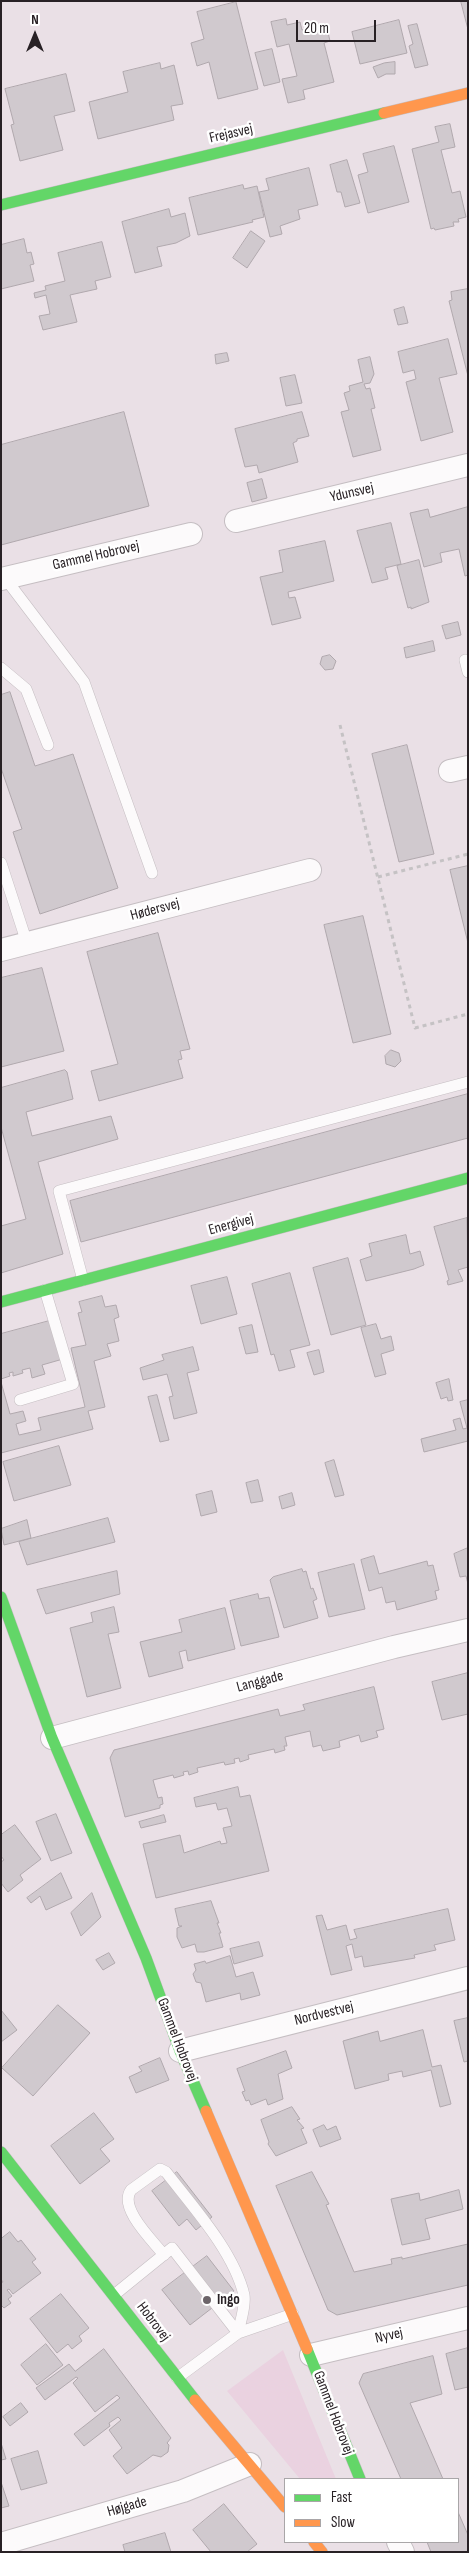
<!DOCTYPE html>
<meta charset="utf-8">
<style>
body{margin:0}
#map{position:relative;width:469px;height:2553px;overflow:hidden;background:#eae0e6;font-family:"Sofia Sans Condensed",sans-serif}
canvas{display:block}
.frame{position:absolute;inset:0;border:2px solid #282125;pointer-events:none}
.legend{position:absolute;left:284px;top:2478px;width:175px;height:65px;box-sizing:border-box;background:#fff;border:1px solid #a9a6a8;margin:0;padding:6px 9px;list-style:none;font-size:15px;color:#282125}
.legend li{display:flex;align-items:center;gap:10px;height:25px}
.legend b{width:25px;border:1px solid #a9a6a8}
.north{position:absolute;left:10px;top:10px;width:50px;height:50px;-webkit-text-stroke:4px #fff;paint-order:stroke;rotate:0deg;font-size:14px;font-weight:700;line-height:20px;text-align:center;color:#282125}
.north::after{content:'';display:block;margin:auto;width:18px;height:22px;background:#282125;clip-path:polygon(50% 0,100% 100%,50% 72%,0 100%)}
.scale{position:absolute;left:296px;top:20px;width:80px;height:22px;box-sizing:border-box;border:2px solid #282125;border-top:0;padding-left:6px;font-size:15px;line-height:18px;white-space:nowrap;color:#282125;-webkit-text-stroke:4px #fff;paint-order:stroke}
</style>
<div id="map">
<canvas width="469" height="2553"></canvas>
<div class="frame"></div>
<ul class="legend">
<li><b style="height:6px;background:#63d668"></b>Fast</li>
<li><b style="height:6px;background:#ff974d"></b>Slow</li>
</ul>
<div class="north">N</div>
<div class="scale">20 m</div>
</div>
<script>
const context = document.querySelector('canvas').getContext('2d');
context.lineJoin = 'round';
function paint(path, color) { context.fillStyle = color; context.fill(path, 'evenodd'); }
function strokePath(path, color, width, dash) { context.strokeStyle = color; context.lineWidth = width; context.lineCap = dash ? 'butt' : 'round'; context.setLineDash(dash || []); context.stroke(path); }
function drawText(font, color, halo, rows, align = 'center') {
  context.font = font + ' "Sofia Sans Condensed",sans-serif'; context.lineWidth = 5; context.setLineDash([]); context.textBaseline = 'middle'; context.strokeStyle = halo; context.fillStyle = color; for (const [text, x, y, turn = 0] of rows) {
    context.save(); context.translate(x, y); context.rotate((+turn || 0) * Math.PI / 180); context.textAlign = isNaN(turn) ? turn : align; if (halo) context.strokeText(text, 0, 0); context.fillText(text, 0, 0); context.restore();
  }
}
paint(new Path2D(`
 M283 2350 336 2479H300L227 2391Z`), '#ead2e0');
const building = new Path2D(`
 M461 1H468V29Z
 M236 2 258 89 218 99 209 62 197 66 191 43 204 39 197 12Z
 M286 19 287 25 300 22 302 30 326 24 330 41 324 43 334 82 303 90 305 99 288 103 282 79 297 76 289 44 277 47 271 22Z
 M399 20 407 53 360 64 352 32Z
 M417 24 428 65 415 68 409 46 413 44 408 26Z
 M272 49 280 82 264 86 255 53Z
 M395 62V74H386L378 78 373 67 384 63Z
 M160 63 161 69 174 65 183 104 171 106 174 120 98 139 89 102 128 92 123 72Z
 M66 74 75 111 54 116 63 150 20 161 11 125 14 124 5 89Z
 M450 124 455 147 441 150 452 193 460 191 466 217 458 219 459 222H453L454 226 435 230 434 228 431 229 412 149 439 142 435 127Z
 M394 146 409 202 368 213 358 175 368 172 363 154Z
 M347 160 360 203 345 207 341 192H337L330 165Z
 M309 168 318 205 298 210 300 219 280 226 282 234 270 237 259 192 269 190 266 179Z
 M243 185 244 189 257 186 264 217 252 220 253 222 198 235 189 198Z
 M169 209 171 217 185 213 190 236 176 243 157 247 162 266 135 273 122 222Z
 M251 231 265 241 247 268 233 258Z
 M24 239 27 253 31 252 34 264 30 265 34 281 1 289V245Z
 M102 242 111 277 95 281 97 289 70 295 77 322 43 330 39 316 50 314 46 295 35 298 34 293 46 290 45 286 65 281 58 253Z
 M468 289V376L449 301 452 300 451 292Z
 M404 307 408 323 398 325 394 310Z
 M448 339 457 374 439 378 453 432 421 441 406 382 416 379 414 370 403 373 398 352Z
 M227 353 229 361 216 364 215 355Z
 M370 357 374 374 370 383 364 384 366 389 370 388 375 408 371 409 381 450 353 457 341 412 349 410 344 393 350 391 349 386 363 382 358 360Z
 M295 375 302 403 286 406 280 378Z
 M124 412 149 506 1 545V445Z
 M302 412 309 436 297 439V441L293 443 298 462 259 473 257 465 245 467 235 429Z
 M262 479 267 498 252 502 247 483Z
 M468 507V575L465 576 459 549 440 553 442 562 424 567 410 513 428 509 430 517Z
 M391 523 401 564 385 568 388 579 372 583 357 531Z
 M325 541 334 581 288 592 289 598 295 597 301 618 272 625 260 577 283 572 279 551Z
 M419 560 429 602 411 609V607L408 608 397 566Z
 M458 622 461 635 446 639 442 626Z
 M433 641 435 651 406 658 404 648Z
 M330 655 336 661 333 669 325 670 320 664 322 657Z
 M10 692 35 766 73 754 118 888 40 914 13 832 22 829 1 768V695Z
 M407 745 434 854 399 862 372 754Z
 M468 866V943L450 870Z
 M363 916 391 1034 353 1043 324 925Z
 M158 933 190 1049 180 1051 182 1059 178 1060 183 1078 99 1101 91 1071 118 1064 87 952Z
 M42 968 64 1051 1 1067V978Z
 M391 1050 399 1053 401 1061 395 1067 386 1064 385 1056Z
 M65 1070 67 1072 73 1099 26 1112 32 1136 111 1116 118 1139 38 1162 63 1254 1 1273V1226L26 1219 1 1127V1088Z
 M468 1094V1138L81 1242 70 1201Z
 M467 1218 468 1267 458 1270 463 1281 448 1285 447 1281 449 1280 434 1227Z
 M406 1235 410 1254 420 1251 424 1265 414 1269 366 1281 360 1260 372 1256 369 1244Z
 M348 1258 366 1325 331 1335 313 1268Z
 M290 1273 310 1345 290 1350 295 1367 279 1371 274 1354 271 1355 252 1284Z
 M227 1277 237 1314 201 1324 191 1286Z
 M102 1296 105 1307 116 1305 119 1317 114 1319 119 1341 107 1344 111 1356 94 1361 105 1407 88 1411 93 1429 1 1453V1382L10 1414 23 1411 26 1421 16 1424 19 1435 41 1430 38 1418 85 1407 71 1348 86 1345 78 1313 82 1312 79 1302Z
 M53 1320 63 1359 42 1365 45 1374 32 1378 30 1368 22 1370 23 1373 13 1376V1372L9 1373 10 1376 1 1379V1334Z
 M376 1324 381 1339 391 1336 394 1350 381 1354 386 1374 375 1377 361 1328Z
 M252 1325 258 1352 246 1354 239 1328Z
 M193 1347 199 1370 187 1373 197 1413 174 1419 169 1397 173 1396 167 1374 143 1380 140 1368 164 1360 162 1355Z
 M319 1350 324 1372 314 1375 307 1353Z
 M449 1379 453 1400 448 1401 447 1397 441 1399 436 1383Z
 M157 1395 169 1440 160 1442 148 1397Z
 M468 1400V1441L424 1452 421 1439 456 1430 453 1420 460 1418 463 1429 467 1428 460 1402Z
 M59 1446 71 1485 14 1501 3 1462Z
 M334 1460 344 1495 335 1497 325 1463Z
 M258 1480 263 1501 251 1503 246 1483Z
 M212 1491 217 1512 201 1516 196 1495Z
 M292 1493 295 1505 282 1509 279 1497Z
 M108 1518 115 1542 27 1565 19 1542Z
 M27 1520 31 1538 4 1545 1 1529Z
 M468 1548V1584L466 1576 460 1577 454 1554Z
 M374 1556 379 1574 427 1561 428 1566 433 1565 439 1590 435 1591 437 1599 397 1610 395 1601 386 1603 382 1587 369 1591 361 1560Z
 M354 1564 365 1609 329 1617 318 1573Z
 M302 1569 303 1572 306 1571 311 1589 313 1588 317 1599 313 1601 318 1618 284 1628 270 1580 273 1577Z
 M117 1571 120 1594 46 1614 37 1590Z
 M258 1594 259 1599 269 1597 279 1637 241 1646 230 1601Z
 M114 1607 119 1632 108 1634 121 1688 87 1697 70 1628 93 1622 91 1613Z
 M225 1608 235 1649 188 1661 186 1650 179 1652 183 1668 149 1677 140 1642 182 1632 179 1620Z
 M468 1673V1714L442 1720 432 1682Z
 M374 1687 384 1729 376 1731 378 1737 361 1742 359 1735 339 1741 340 1747 323 1751 321 1745 313 1747 310 1731 285 1737 287 1746H284L285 1750 275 1753 274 1749 248 1755 249 1759 240 1762 239 1758 234 1759 235 1763 225 1765 224 1762 197 1768 198 1772 189 1775 188 1771 183 1772 184 1775 174 1778 173 1775 153 1780 158 1798 162 1797 163 1804 160 1805V1808L125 1817 110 1758 114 1750 278 1709 280 1716 305 1710 303 1705Z
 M238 1787 240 1797 250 1795 269 1871 156 1898 143 1844 180 1835 184 1853 220 1841 221 1844 227 1843 223 1828 232 1826 227 1808 218 1810 216 1803 196 1807 194 1798Z
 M56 1814 72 1853 51 1861 36 1822Z
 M164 1815 166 1822 141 1828 139 1822Z
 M15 1825 41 1859 20 1875 23 1880 8 1892 1 1883V1862L4 1860 1 1856V1835Z
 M61 1873 72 1898 46 1910 40 1896 31 1903 27 1898Z
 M92 1893 101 1917 81 1936 71 1913Z
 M211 1901 219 1923H217L221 1933H219L223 1947 204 1952H197L195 1944 182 1948 177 1937V1928L182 1926H179L175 1909Z
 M448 1909 455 1940 434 1945 436 1950 414 1955 415 1958 364 1967 362 1956 355 1958 352 1944 346 1946 352 1970 331 1975 316 1916 322 1915 327 1930 346 1925 350 1940 357 1938 354 1930Z
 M259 1942 263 1956 234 1964 230 1949Z
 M109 1953 115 1963 103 1970 96 1960Z
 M230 1956 236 1977 253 1972 260 1995 241 2000 240 1993 206 2002 201 1983 196 1982 193 1974 196 1970 194 1964 205 1961 206 1963Z
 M58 2005 90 2033 33 2096 2 2068Z
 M1 2010 17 2030 1 2042Z
 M468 2018V2061L464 2062 454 2021Z
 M423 2030 432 2067 441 2065 451 2104 440 2107 431 2070 403 2077 402 2071 388 2074 389 2080 355 2089 343 2041 378 2031 380 2041Z
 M286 2051 292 2068 278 2074 283 2099 268 2105 266 2099 251 2105 249 2100 246 2101 242 2092 245 2091 237 2069Z
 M160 2058 169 2080 136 2093 129 2077 142 2071 139 2067Z
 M292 2107 300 2119 297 2120 304 2128 301 2129 307 2143 276 2156 268 2144 269 2142 261 2120Z
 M94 2113 114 2139 100 2149 110 2161 80 2184 51 2146Z
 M324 2125 327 2130 336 2126 341 2139 320 2147 313 2130Z
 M177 2172 212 2217 196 2230 187 2219 179 2226 152 2191Z
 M312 2172 329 2204 326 2205 354 2272 392 2264 391 2259 402 2257V2259L468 2244V2285L337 2315 328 2310 276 2186Z
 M459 2190 463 2209 425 2219 430 2239 402 2245 391 2199 419 2193 420 2200Z
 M10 2232 18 2242 21 2240 36 2259 32 2262 41 2273 13 2294 9 2289 7 2290 12 2296 8 2299 11 2303 4 2308 1 2305V2283L3 2282 1 2279V2239Z
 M207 2256 234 2291 190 2325 162 2290Z
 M61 2294 89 2328 79 2336 82 2341 72 2349 68 2344 57 2353 30 2319Z
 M46 2344 63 2365 37 2385 21 2365Z
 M468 2348V2387L455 2390 446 2354Z
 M104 2349 171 2438 167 2443 169 2445 168 2452 161 2457 153 2455 127 2474 113 2456 122 2448 109 2430 121 2420 118 2417 109 2423 110 2426 84 2446 74 2434 120 2398 117 2395 95 2412 73 2383 78 2378 76 2377 45 2400 36 2388 69 2364 75 2371Z
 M433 2356 442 2394 410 2403 443 2479H401L359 2383 363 2374Z
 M21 2403 28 2412 10 2426 3 2417Z
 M1 2443 6 2459 1 2460Z
 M38 2451 47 2483 21 2490 11 2459Z
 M1 2482 9 2506 1 2508Z
 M224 2504 257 2544 247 2552H211L193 2530Z
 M458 2512 468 2535V2552H431L427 2542H458Z
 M165 2533 171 2552H125L123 2545Z`);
paint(building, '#d0c9ce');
strokePath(building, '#b0a8ad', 1);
const lane = new Path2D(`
 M5 578 84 682 152 873
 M465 660 468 672
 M1 668 26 689 48 745
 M1 863 27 943
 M83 1280 59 1191 468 1082
 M20 1400 73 1384 45 1290
 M164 2255C153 2241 118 2208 131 2190L160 2169 166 2172C193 2207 234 2252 244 2295 246 2306 240 2323 238 2333
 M114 2295 172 2248 238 2333
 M177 2378 238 2333 293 2314`);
const street = new Path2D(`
 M236 521 468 465
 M1 579 191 534
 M450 771 468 767
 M1 950 310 870
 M52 1738 394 1647 468 1630
 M180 2051 468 1978
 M311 2355 468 2318
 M398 2542 403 2552
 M1 2544 183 2491 250 2464`);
const fast = new Path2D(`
 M1 205 384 113
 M1 1302 468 1178
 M1 1597 52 1738 146 1958 180 2051 206 2111
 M1 2152 195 2400
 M307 2349 360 2479`);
const slow = new Path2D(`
 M384 113 468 93
 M206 2111 307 2349
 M195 2400 285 2507
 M314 2542 322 2552`);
strokePath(lane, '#c5bec2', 12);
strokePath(street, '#c5bec2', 24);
strokePath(fast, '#c5bec2', 12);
strokePath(slow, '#c5bec2', 12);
strokePath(new Path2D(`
 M340 725 415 1028 468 1014
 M378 877 468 854`), '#c5c2c4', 3, [4, 4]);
strokePath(lane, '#fcfafb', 11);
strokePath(street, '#fcfafb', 22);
strokePath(fast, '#63d668', 11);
strokePath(slow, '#ff974d', 11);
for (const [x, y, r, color] of [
 [207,2300,5,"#6c6469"]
]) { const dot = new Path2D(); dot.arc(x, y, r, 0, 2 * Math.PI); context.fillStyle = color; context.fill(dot); strokePath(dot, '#fff', 2); }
drawText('15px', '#282125', '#fff', [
 ["Frejasvej",231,134,-13],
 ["Ydunsvej",352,493,-13],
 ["Gammel Hobrovej",96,556,-13],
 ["Hødersvej",155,910,-15],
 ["Energivej",231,1225,-15],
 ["Langgade",260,1682,-15],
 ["Nordvestvej",324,2014,-14],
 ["Gammel Hobrovej",177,2040,69],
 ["Hobrovej",153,2322,53],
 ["Nyvej",389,2336,-13],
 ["Gammel Hobrovej",333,2413,69],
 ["Højgade",127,2507,-16]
]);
drawText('bold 15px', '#282125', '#fff', [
 ["Ingo",217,2300]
], 'left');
</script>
